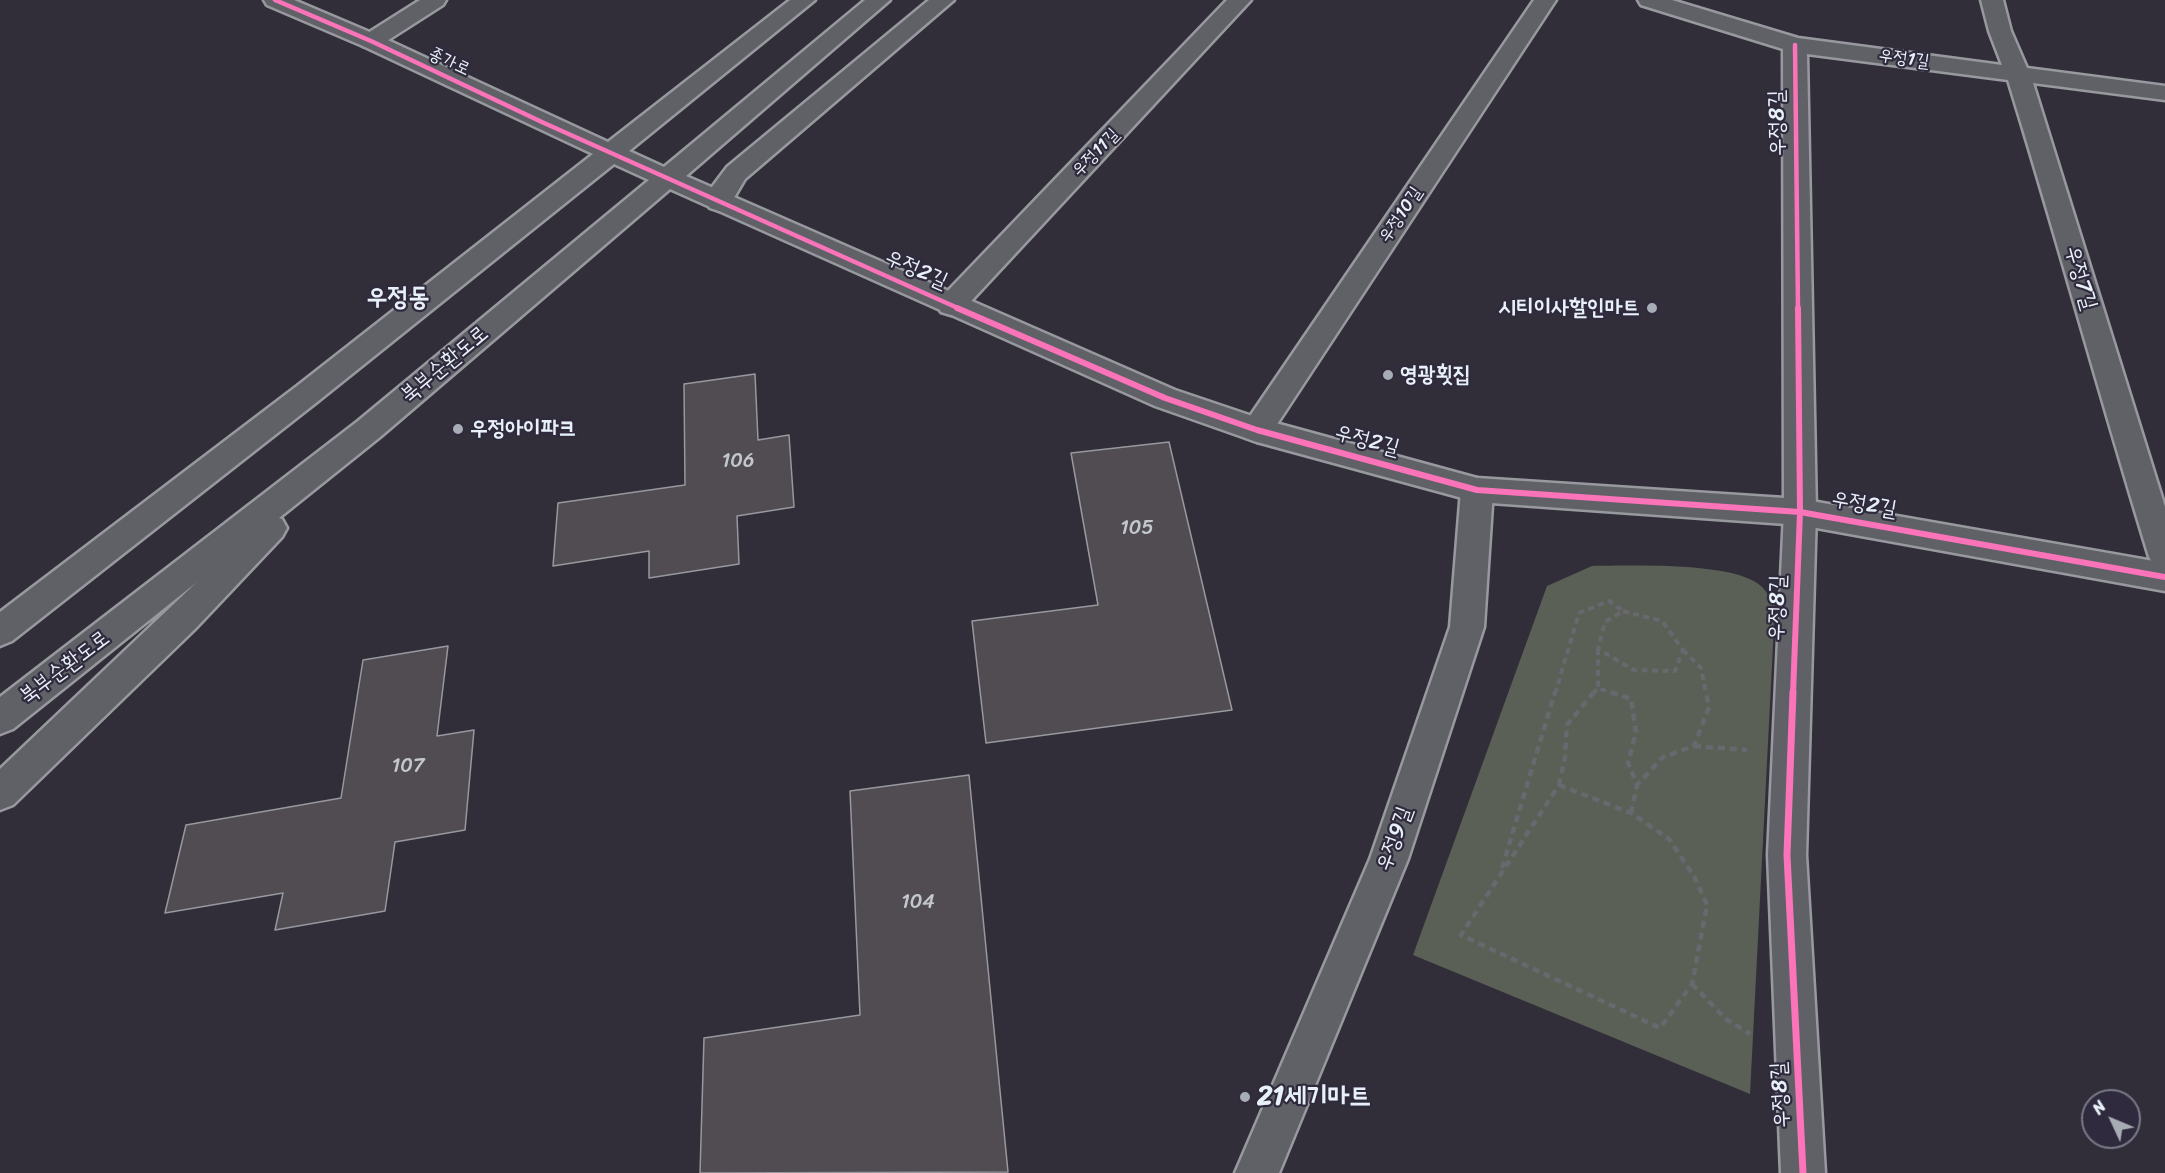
<!DOCTYPE html>
<meta charset="utf-8">
<style>
body{margin:0}
#map{position:relative;width:2165px;height:1173px;overflow:hidden;background:#312e39;font-family:Sriracha,sans-serif}
canvas{display:block}
.north{position:absolute;left:2081px;top:1089px;width:60px;height:60px;box-sizing:border-box;background:#2f2a3d;border:2px solid #797a88;border-radius:50%;rotate:314deg;font-size:16px;font-weight:700;line-height:24px;text-align:center;color:#e8f1f8}
.north::after{content:'';display:block;margin:auto;width:21px;height:27px;background:#a8adb5;clip-path:polygon(50% 0,100% 100%,50% 72%,0 100%)}
</style>
<div id="map">
<canvas width="2165" height="1173"></canvas>
<div class="north">N</div>
</div>
<script>
const context = document.querySelector('canvas').getContext('2d');
context.lineJoin = 'round';
function paint(path, color) { context.fillStyle = color; context.fill(path, 'evenodd'); }
function strokePath(path, color, width, dash) { context.strokeStyle = color; context.lineWidth = width; context.lineCap = dash ? 'butt' : 'round'; context.setLineDash(dash || []); context.stroke(path); }
function drawText(font, color, halo, rows, align = 'center') {
  context.font = font + ' Sriracha,"Poor Story",sans-serif'; context.lineWidth = 4.5; context.setLineDash([]); context.textBaseline = 'middle'; context.strokeStyle = halo; context.fillStyle = color; for (const [text, x, y, turn = 0] of rows) {
    context.save(); context.translate(x, y); context.rotate((+turn || 0) * Math.PI / 180); context.textAlign = isNaN(turn) ? turn : align; if (halo) context.strokeText(text, 0, 0); context.fillText(text, 0, 0); context.restore();
  }
}
paint(new Path2D(`
 M1592 566C1630 566 1735 561 1762 587 1767 592 1771 600 1775 606L1750 1094 1413 955 1547 586Z`), '#5b6056');
const building = new Path2D(`
 M755 374 758 440 789 435 794 507 737 516 739 564 649 578V551L553 566 558 503 685 485 684 384Z
 M1169 442 1232 710 986 743 972 621 1098 605 1071 453Z
 M448 646 437 736 474 730 465 830 395 842 385 911 275 930 283 893 165 913 186 825 341 798 363 660Z
 M969 775 1008 1172 700 1173 704 1038 860 1015 850 791Z`);
paint(building, '#504c51');
strokePath(building, '#98999f', 1.5);
const street = new Path2D(`
 M420 0H446L443 5 379 46 371 48 363 46 359 41 363 36Z
 M929 0H954L745 179 728 208 719 211 710 208 706 202 712 187 727 167Z
 M1227 0H1251L961 312 951 315 941 312 937 305 941 298Z
 M1534 0H1556L1268 438 1257 442 1246 438 1242 430 1246 422Z
 M1638 0H1672L1798 38 2002 65 1989 31 1981 0H2003L2011 31 2027 68 2165 86V100L2033 83 2165 507V570L2154 566 2149 557C2100 398 2057 238 2008 80L1807 54 1816 512 1806 855 1825 1173H1781L1768 855 1784 512 1783 49 1641 5Z
 M1477 478 1488 481 1493 490 1484 627 1408 859 1279 1173H1235L1370 859 1450 627 1461 490 1466 481Z`);
const secondary = new Path2D(`
 M264 0H294L379 36 608 142 790 0H815L629 151 664 167 865 0H890L686 176 1175 390 1261 419 1477 478 1800 499 2165 563V591L1800 525 1477 502 1257 442 1155 406 670 189 380 437 279 518 282 519 287 528 282 537 195 629 13 805 0 810V769L197 582 13 729 0 734V697L358 421 649 180 614 164 317 402 12 641 0 646V612L297 386 593 154 363 46 267 5Z`);
strokePath(street, '#98999f', 5);
strokePath(secondary, '#98999f', 5);
strokePath(new Path2D(`
 M1623 611 1662 621 1683 650 1675 671 1634 670 1598 649 1605 622Z
 M1598 649V688
 M1683 650 1701 668 1706 694
 M1555 694 1579 613 1609 601 1623 611
 M1593 694 1598 688 1615 694`), '#68686f', 4, [6, 4.5]);
strokePath(new Path2D(`
 M1611 692 1631 699 1636 732 1628 763 1637 785 1663 757 1694 746 1709 707 1706 692
 M1694 746 1747 750
 M1559 785 1631 813 1669 839 1694 876 1707 905 1692 984 1660 1028 1461 935Z
 M1559 785 1565 757 1567 725 1594 692
 M1631 813 1637 785
 M1502 868 1555 692
 M1692 984 1726 1019 1750 1034`), '#68686f', 4.5, [7, 5]);
paint(street, '#606067');
paint(secondary, '#606067');
strokePath(new Path2D(`
 M275 0 371 41 544 123 960 309
 M1795 45 1798 309`), '#fb73b8', 4.5);
strokePath(new Path2D(`
 M957 308 1165 398 1257 430 1477 490 1800 512 2165 577
 M1793 694 1800 512 1798 308`), '#fb73b8', 6);
strokePath(new Path2D(`
 M1793 692 1787 855 1803 1173`), '#fb73b8', 7);
for (const [x, y, r, color] of [
 [1652,308,6,"#a8adb5"],
 [1388,375,6,"#a8adb5"],
 [458,429,6,"#a8adb5"],
 [1245,1097,6,"#a8adb5"]
]) { const dot = new Path2D(); dot.arc(x, y, r, 0, 2 * Math.PI); context.fillStyle = color; context.fill(dot); strokePath(dot, '#2f2a3d', 2); }
drawText('18px', '#e8f1f8', '#2f2a3d', [
 ["우정1길",1904,59,8],
 ["종가로",449,62,25],
 ["우정11길",1096,153,-46],
 ["우정10길",1401,215,-56]
]);
drawText('20px', '#c2c8ce', null, [
 ["106",738,462],
 ["105",1137,529],
 ["107",408,767],
 ["104",918,903]
]);
drawText('22px', '#e8f1f8', '#2f2a3d', [
 ["우정8길",1778,123,-91],
 ["우정2길",916,270,24],
 ["우정7길",2080,278,74],
 ["북부순환도로",445,365,-40],
 ["우정2길",1367,441,15],
 ["우정2길",1864,505,10],
 ["우정8길",1778,608,-88],
 ["북부순환도로",65,668,-37],
 ["우정9길",1395,839,-70],
 ["우정8길",1781,1095,-93]
]);
drawText('bold 22px', '#e8f1f8', '#2f2a3d', [
 ["시티이사할인마트",1640,308,"right"],
 ["영광횟집",1400,375],
 ["우정아이파크",470,429]
], 'left');
drawText('bold 26px', '#e8f1f8', '#2f2a3d', [
 ["우정동",398,298]
]);
drawText('bold 27px', '#e8f1f8', '#2f2a3d', [
 ["21세기마트",1257,1097]
], 'left');
</script>
